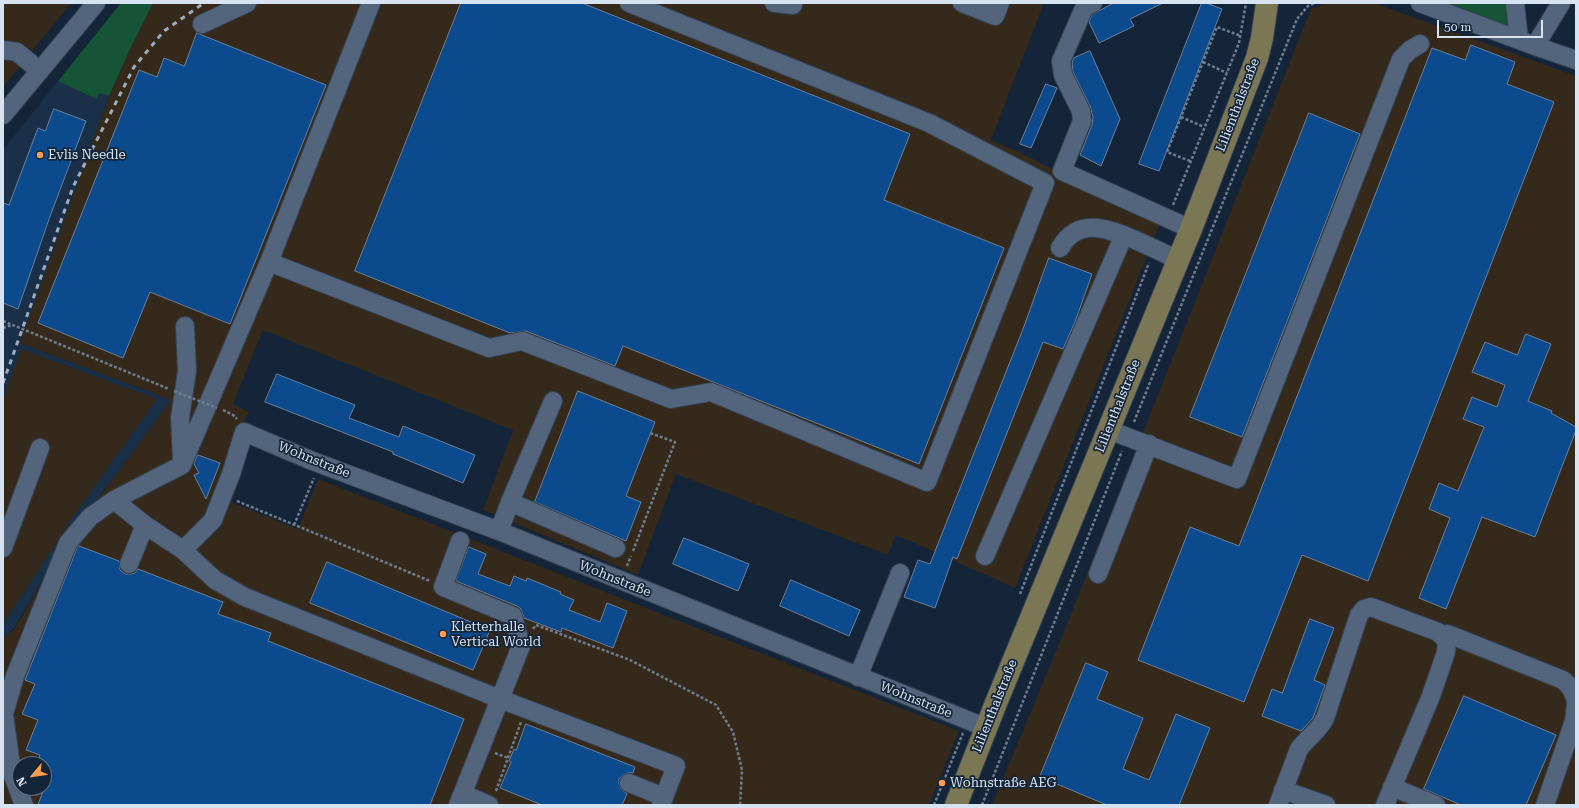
<!DOCTYPE html>
<meta charset="utf-8">
<style>
body{margin:0}
#map{position:relative;width:1579px;height:808px;overflow:hidden;background:#142439;font-family:"Roboto Serif",serif}
canvas{display:block}
.frame{position:absolute;inset:0;border:4px solid #d8e3f1;pointer-events:none}
.north{position:absolute;left:12px;top:756px;width:40px;height:40px;box-sizing:border-box;background:#142439;border:1px solid #627083;border-radius:50%;rotate:241deg;font-size:11px;font-weight:700;line-height:16px;text-align:center;color:#d8e3f1}
.north::after{content:'';display:block;margin:auto;width:14px;height:18px;background:#fc9e52;clip-path:polygon(50% 0,100% 100%,50% 72%,0 100%)}
.scale{position:absolute;left:1437px;top:20px;width:106px;height:18px;box-sizing:border-box;border:2px solid #d8e3f1;border-top:0;padding-left:5px;font-size:12px;line-height:14px;white-space:nowrap;color:#d8e3f1;-webkit-text-stroke:3px #142439;paint-order:stroke}
</style>
<div id="map">
<canvas width="1579" height="808"></canvas>
<div class="frame"></div>
<div class="north">N</div>
<div class="scale">50 m</div>
</div>
<script>
const context = document.querySelector('canvas').getContext('2d');
context.lineJoin = 'round';
function paint(path, color) { context.fillStyle = color; context.fill(path, 'evenodd'); }
function strokePath(path, color, width, dash) { context.strokeStyle = color; context.lineWidth = width; context.lineCap = dash ? 'butt' : 'round'; context.setLineDash(dash || []); context.stroke(path); }
function drawText(font, color, halo, rows, align = 'center') {
  context.font = font + ' "Roboto Serif",serif'; context.lineWidth = 3.5; context.setLineDash([]); context.textBaseline = 'middle'; context.strokeStyle = halo; context.fillStyle = color; for (const [text, x, y, turn = 0] of rows) {
    context.save(); context.translate(x, y); context.rotate((+turn || 0) * Math.PI / 180); context.textAlign = isNaN(turn) ? turn : align; if (halo) context.strokeText(text, 0, 0); context.fillText(text, 0, 0); context.restore();
  }
}
paint(new Path2D(`
 M58 81 96 99 100 93 109 96 20 343 171 400 61 549 14 628 3 639V150Z`), '#1a2f48');
paint(new Path2D(`
 M3 3H71L3 87Z
 M153 3H1044L991 140 1015 150 1160 223 1015 588 896 535 888 555 676 474 638 575 483 510 513 430 263 330 233 404 249 412 240 427 213 495 298 529 318 479 959 731 929 805H3V639L15 628 61 549 171 400 20 343 109 96 131 47ZM20 764H44V788H20Z
 M1329 3H1374L1576 76V805H992L1061 639 1311 9Z
 M21 349 157 399 74 515 3 624V399Z`), '#34291a');
paint(new Path2D(`
 M121 3H153L131 47 109 96 100 93 96 99 58 81Z
 M1444 3H1512L1517 32Z`), '#155436');
const building = new Path2D(`
 M461 3H582L910 134 884 200 1004 248 919 464 623 346 615 366 526 331 510 333 355 271Z
 M1114 3H1163L1130 19 1134 26 1099 43 1089 22 1092 15Z
 M1202 3H1206L1222 9 1159 171 1139 164Z
 M197 33 326 85 230 324 150 292 123 358 38 323 139 70 157 77 164 58 184 66Z
 M1471 45 1515 62 1507 84 1554 102 1368 581 1302 555 1244 702 1138 660 1190 527 1239 546 1432 48 1465 60Z
 M1090 51 1120 119 1101 166 1080 155 1092 125 1093 117 1090 106 1073 72 1072 62 1074 58Z
 M1046 84 1057 88 1031 148 1020 144Z
 M54 109 86 121 49 219 18 309 3 303V203L9 205 38 128 45 131Z
 M1309 113 1360 134 1242 437 1190 417Z
 M1049 258 1092 274 1075 322 1063 349 1043 342 957 559 953 557 935 608 904 597 918 560 930 564 1023 329Z
 M1526 334 1551 344 1528 401 1552 411 1551 413 1576 427V430L1535 537 1482 517 1446 609 1419 598 1450 518 1429 509 1439 483 1458 491 1484 427 1463 419 1472 397 1497 407 1505 385 1472 372 1485 342 1517 355Z
 M277 374 355 405 349 418 399 437 403 426 475 455 463 483 393 454V452L265 402Z
 M578 391 655 422 626 496 641 502 626 541 535 502Z
 M198 455 220 463 206 499 194 475 199 473 194 464Z
 M684 538 749 564 738 591 673 564Z
 M79 546 119 561 120 570 125 574H131L135 573 138 569 223 602 218 614 271 633 268 641 464 719 430 805H38L44 788V764H37L40 755 26 750 38 720 22 714 35 684 25 680 77 548Z
 M469 547 486 554 478 574 510 586 514 576 526 581 527 578 561 592 560 594 574 600 569 610 600 622 607 603 627 611 613 648 562 628 561 632 524 618 521 609 517 606 456 581Z
 M327 562 490 630 473 670 310 603Z
 M791 580 860 610 849 636 780 606Z
 M1310 619 1334 628 1314 680 1325 685 1313 718 1301 731 1262 716 1272 689 1282 693Z
 M1086 663 1108 672 1097 699 1143 718 1123 769 1149 780 1176 714 1210 728 1179 805H1107L1040 777Z
 M1464 696 1556 735 1526 805H1461L1424 789Z
 M526 724 635 767 633 773H628L623 775 619 779V784L621 789 627 794 622 805H542L500 788 511 762 509 761 514 749 516 750Z`);
paint(building, '#0a4a8d');
strokePath(building, '#6d8099', 1);
const minor = new Path2D(`
 M774 3 793 5V3
 M962 3 995 16 1000 3
 M1093 3 1084 8 1061 61 1063 75 1081 111 1082 121 1062 171 1191 229
 M1420 3 1535 46 1576 60
 M1515 3 1519 40
 M202 24 247 3
 M1535 46 1561 3
 M3 50 17 52 40 71
 M3 115 96 3
 M1060 248C1078 217 1106 228 1133 239 1149 246 1164 253 1178 260
 M269 262 489 348 522 341 671 399 711 392 927 482 1045 183 929 123 629 3
 M1109 430 1237 479 1401 59 1410 50 1420 44
 M182 460 180 418 187 371 185 326
 M114 500 145 525 183 550 215 580 245 597 500 699 458 805
 M510 502 616 548
 M499 531 510 502 553 401
 M460 541 443 587 513 616 521 646 500 699 676 766 661 805
 M3 548 40 448
 M183 550 213 520 231 474 244 432 310 460 499 531 987 728
 M985 556 1124 235
 M129 564 145 525
 M1098 574 1149 444
 M1442 636 1447 634 1453 636 1563 680C1571 686 1573 692 1576 701
 M858 677 900 573
 M629 783 664 797
 M1392 787 1436 805
 M1283 790 1326 805
 M463 794 489 805
 M24 805 12 773 4 714 15 676 68 543 90 517 114 500 182 465 269 262 371 3
 M1278 805 1299 749C1307 738 1319 731 1325 718L1359 615 1364 609 1371 607 1438 632 1447 641 1446 652 1431 696 1385 805
 M1545 805 1574 721 1576 704`);
const major = new Path2D(`
 M956 805 996 703 1191 229 1257 58 1262 38 1267 3`);
strokePath(minor, '#354052', 20);
strokePath(major, '#354052', 24);
strokePath(new Path2D(`
 M1203 62 1227 73
 M1181 117 1204 127
 M1190 161 1167 152 1217 27 1241 36
 M1173 205 1239 43 1246 3
 M3 321 169 389
 M3 328 12 325
 M223 410 233 415 237 419
 M1134 422 1297 19 1308 6 1315 3
 M237 501 430 581
 M294 525 314 478
 M633 551 675 442 650 433
 M627 566 631 556
 M1020 594 1149 263
 M533 629 536 625 630 660 716 705 733 732 742 770 740 805
 M495 753 508 758
 M496 791 521 722
 M934 805 963 733
 M982 805 1122 451`), '#6e7c8e', 2.5, [3, 2]);
strokePath(minor, '#52657d', 18);
strokePath(major, '#7b7754', 22);
strokePath(new Path2D(`
 M3 383 73 187 134 67 164 31 204 3`), '#9facbc', 3, [5, 5]);
strokePath(new Path2D(`
 M174 391 217 408`), '#6e7c8e', 2.5, [3, 2]);
for (const [x, y, r, color] of [
 [40,155,4,"#fc9e52"],
 [443,634,4,"#fc9e52"],
 [942,783,4,"#fc9e52"]
]) { const dot = new Path2D(); dot.arc(x, y, r, 0, 2 * Math.PI); context.fillStyle = color; context.fill(dot); strokePath(dot, '#142439', 1.5); }
drawText('13px', '#d8e3f1', '#142439', [
 ["Lilienthalstraße",1238,105,-69],
 ["Lilienthalstraße",1118,406,-68],
 ["Wohnstraße",314,460,22],
 ["Wohnstraße",615,579,22],
 ["Wohnstraße",916,700,22],
 ["Lilienthalstraße",995,706,-68]
]);
drawText('13px', '#d8e3f1', '#142439', [
 ["Evlis Needle",48,155],
 ["Kletterhalle",451,627],
 ["Vertical World",451,642],
 ["Wohnstraße AEG",950,783]
], 'left');
</script>
